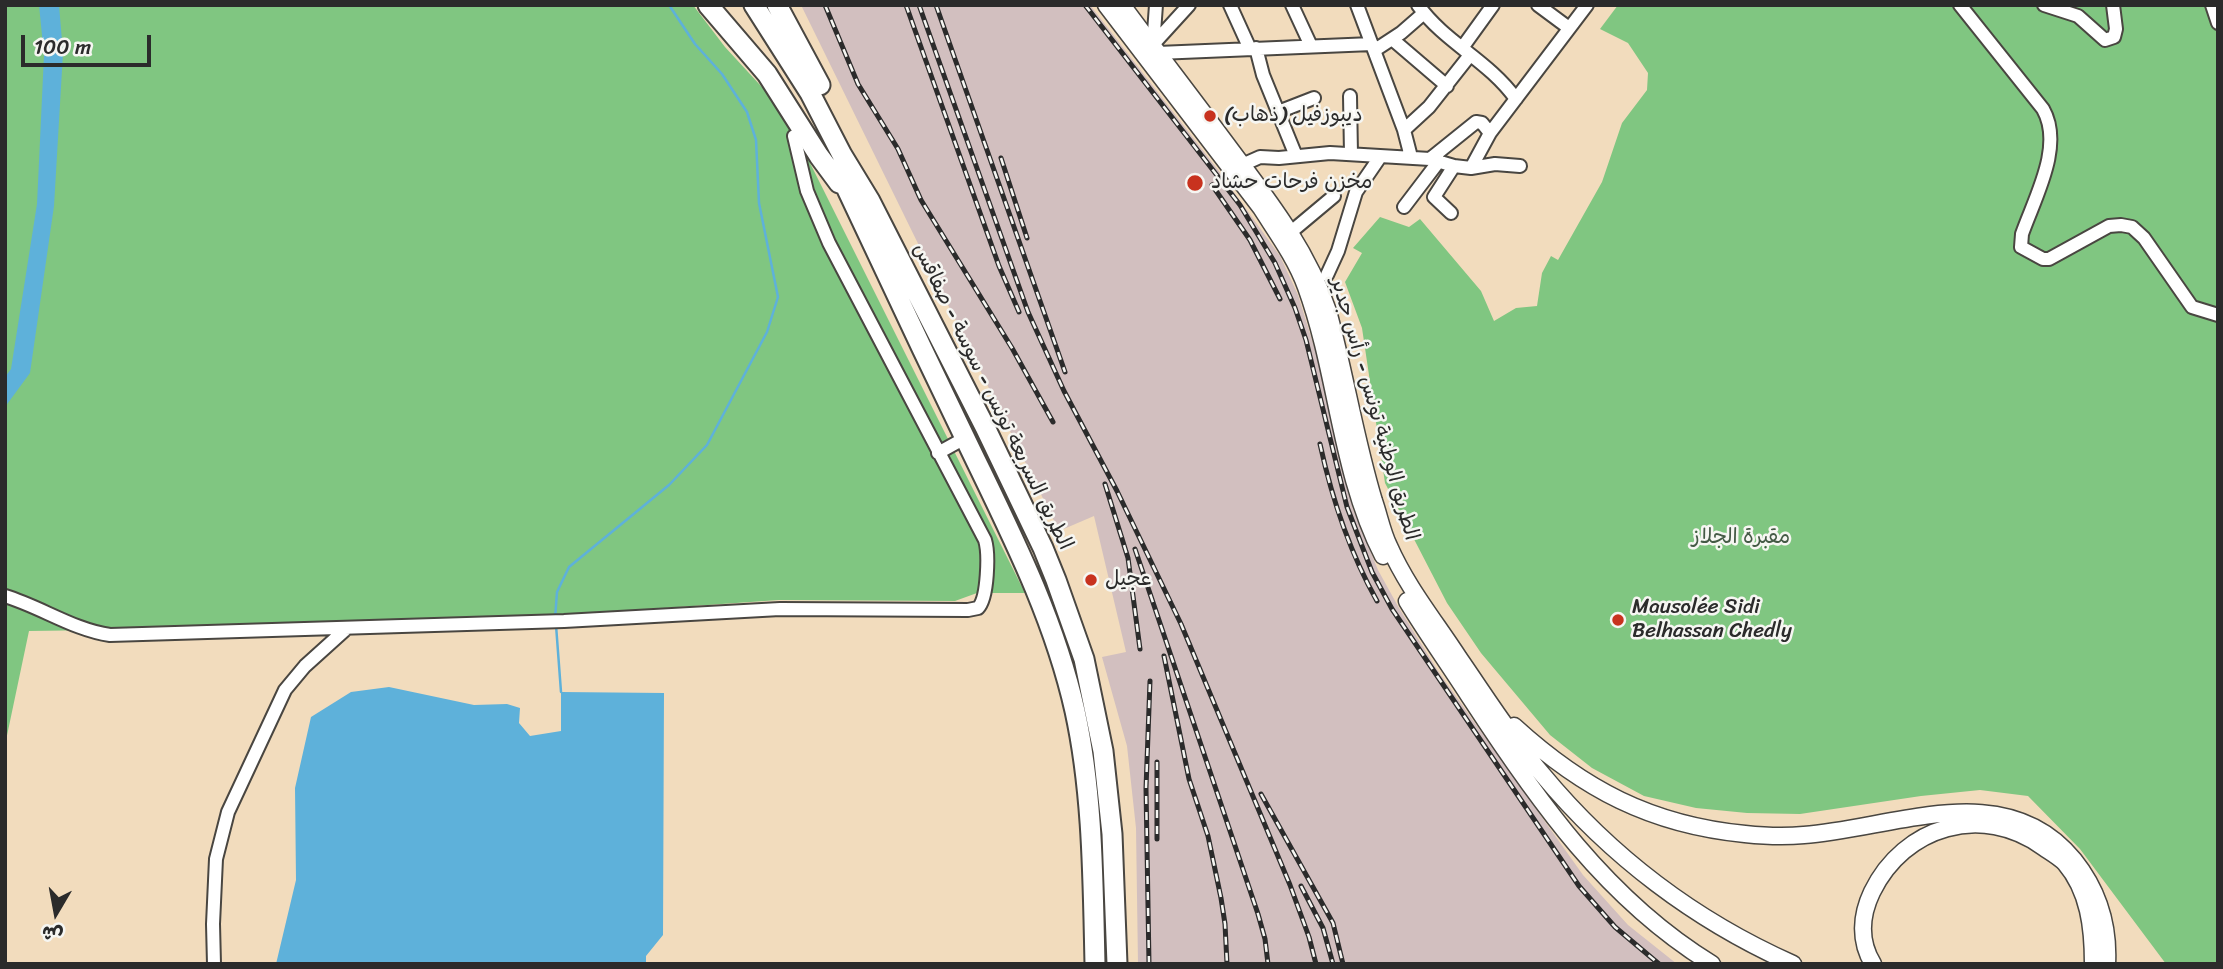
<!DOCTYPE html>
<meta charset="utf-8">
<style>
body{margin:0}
#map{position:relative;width:2223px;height:969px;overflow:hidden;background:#f2dcbd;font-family:Sriracha,"Playpen Sans Arabic",sans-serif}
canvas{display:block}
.frame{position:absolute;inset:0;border:7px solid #2b2b2b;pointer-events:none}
.north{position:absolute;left:21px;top:878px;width:70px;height:70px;-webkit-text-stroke:5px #f6f6f2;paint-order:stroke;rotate:190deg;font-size:19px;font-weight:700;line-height:28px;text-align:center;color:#2b2b2b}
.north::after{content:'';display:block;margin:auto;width:24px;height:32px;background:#2b2b2b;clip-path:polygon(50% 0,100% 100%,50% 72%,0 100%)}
.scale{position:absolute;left:21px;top:35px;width:130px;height:32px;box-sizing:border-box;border:4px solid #2b2b2b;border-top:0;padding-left:9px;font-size:21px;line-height:24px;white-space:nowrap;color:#2b2b2b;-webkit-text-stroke:5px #f6f6f2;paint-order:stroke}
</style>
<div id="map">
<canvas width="2223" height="969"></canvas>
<div class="frame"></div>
<div class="north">ش</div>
<div class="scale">100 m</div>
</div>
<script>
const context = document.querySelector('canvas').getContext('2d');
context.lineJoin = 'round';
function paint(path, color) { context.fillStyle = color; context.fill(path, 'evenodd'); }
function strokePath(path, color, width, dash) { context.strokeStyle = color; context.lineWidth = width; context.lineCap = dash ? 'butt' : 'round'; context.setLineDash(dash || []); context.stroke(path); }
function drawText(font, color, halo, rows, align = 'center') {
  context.font = font + ' Sriracha,"Playpen Sans Arabic",sans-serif'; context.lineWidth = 5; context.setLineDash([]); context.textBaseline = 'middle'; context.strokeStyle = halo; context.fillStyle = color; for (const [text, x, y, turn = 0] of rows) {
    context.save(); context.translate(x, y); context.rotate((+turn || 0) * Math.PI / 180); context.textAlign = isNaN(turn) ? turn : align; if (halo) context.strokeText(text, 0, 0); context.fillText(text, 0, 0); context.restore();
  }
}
paint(new Path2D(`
 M801 5H1090L1218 170 1280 256 1298 295 1318 359 1353 509 1378 570 1399 608 1438 671 1583 875 1628 925 1677 964H1138L1136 828 1127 746 1102 657 1126 652 1094 516 1059 531Z`), '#d2bfbf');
paint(new Path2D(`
 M5 5H693L725 47 784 111 1025 593H977L955 601 779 600 564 615 323 627 29 631 5 745Z
 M1618 5H2218V964H2166L2080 849 2028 796 1980 790 1921 796 1800 814 1747 813 1696 808 1644 796 1592 768 1550 735 1481 653 1447 603 1385 483 1362 328 1345 282 1362 253 1353 248 1380 217 1409 227 1420 219 1481 291 1494 321 1516 308 1537 306 1542 273 1551 256 1558 260 1602 182 1622 123 1647 90 1648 73 1628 43 1600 29Z`), '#80c681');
paint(new Path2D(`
 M39 5H59L63 53 54 206 30 373 5 407V377L11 369 37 204 44 55Z
 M389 687 474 705 507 704 520 708 519 723 530 736 561 731V692L664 693 663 935 646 956V964H276L296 880 295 788 311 717 351 692Z`), '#5eb1da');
strokePath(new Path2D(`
 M555 619 557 592 569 567 669 485 707 445 767 332 778 297 759 203 756 140 747 112 722 74 695 44 669 5
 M556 625 561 692`), '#5eb1da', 2.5);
const minor = new Path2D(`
 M1230 5 1250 49
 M1292 5 1311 46
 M1357 5 1404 130 1411 157
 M1418 5C1445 43 1488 60 1516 99
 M1538 5 1569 28
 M1960 5 2043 109C2064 146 2035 197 2022 234L2021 247 2043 259H2049L2109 226 2121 225 2132 227 2144 238 2192 307 2218 315
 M2044 5 2078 16 2105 40 2114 37 2116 29 2113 5
 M2212 5 2218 23
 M1392 39 1447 86
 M1153 46 1156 5
 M1256 48 1263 75 1296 156
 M1462 48 1493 5
 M1148 50 1189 5
 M1375 50 1401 33 1424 13
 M1158 53 1372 44
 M1350 96 1351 154
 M1278 112 1314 98
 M1404 130 1429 107 1470 55
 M1430 159 1476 122 1482 123 1490 133
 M1242 165 1260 157 1279 158 1330 153 1430 159 1454 166 1471 168 1495 164 1520 166
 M1471 168 1490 133 1587 5
 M1404 207 1439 161
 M1451 213 1434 197 1454 166
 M1291 232 1334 196
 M1327 275 1338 251 1356 192 1380 157
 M938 453 965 438
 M5 596C41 607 74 630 110 635L564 621 780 609 968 610 978 608C988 598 989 553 985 540L829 243 807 191 794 136
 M214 964 213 924 216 859 228 812 285 690 305 666 346 629`);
const major = new Path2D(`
 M1106 5 1261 208C1277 233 1296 259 1306 287 1338 375 1340 473 1383 556
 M1122 5C1156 51 1191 96 1225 142 1265 196 1306 246 1328 311 1345 373 1355 438 1374 501 1379 515 1382 532 1389 546 1407 587 1435 621 1459 658 1486 697 1511 737 1542 774 1610 856 1696 921 1793 964
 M1407 601C1427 634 1450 666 1471 699 1537 800 1607 900 1712 964
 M1514 726C1583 789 1651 825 1745 834 1764 836 1784 837 1804 835 1893 829 2005 775 2074 860 2098 890 2109 925 2107 964
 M1873 964C1859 941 1861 915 1872 892 1904 826 1982 803 2043 847 2050 852 2059 857 2065 863 2089 891 2093 928 2093 964`);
const highway = new Path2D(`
 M708 5 767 74 819 156 839 183
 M754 5 810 93 842 155 870 201 985 427 1043 548 1056 580 1084 659 1103 751 1112 834 1117 964
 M777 5 820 85
 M837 168C879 258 921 347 964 436 1007 526 1053 613 1075 711 1093 793 1093 880 1095 964`);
strokePath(minor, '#494641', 16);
strokePath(major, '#494641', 19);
strokePath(highway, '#494641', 23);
strokePath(minor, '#fff', 12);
strokePath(major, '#fff', 16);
strokePath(highway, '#fff', 19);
const rail = new Path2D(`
 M825 5 858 84 898 149 921 200 1012 348 1053 422
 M906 5 999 266 1019 312
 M919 5 1028 312 1064 391 1117 491 1181 624 1290 885 1309 937 1316 964
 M936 5 1065 372
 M1085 5 1240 205 1275 263 1295 308 1306 340 1347 507 1372 572 1392 609 1579 886 1615 927 1659 964
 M1001 158 1027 238
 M1212 185 1250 240 1280 299
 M1320 444C1332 499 1349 551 1377 601
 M1105 484 1128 558 1140 649
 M1135 549 1258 914 1265 939 1268 964
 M1164 656 1189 779 1208 836 1221 898 1225 924 1227 964
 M1157 762V839
 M1261 794 1333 923 1343 964
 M1301 886 1323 928 1333 964
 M1149 964 1146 788 1150 681`);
strokePath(rail, '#2b2b2b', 5);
strokePath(rail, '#f6f6f2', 2.5, [8]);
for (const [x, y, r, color] of [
 [1210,116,7,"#c8321e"],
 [1195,183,9,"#c8321e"],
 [1091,580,7,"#c8321e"],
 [1618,620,7,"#c8321e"]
]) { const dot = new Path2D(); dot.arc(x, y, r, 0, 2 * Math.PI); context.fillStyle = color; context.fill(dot); strokePath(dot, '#f6f6f2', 2.5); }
drawText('21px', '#2b2b2b', '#f6f6f2', [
 ["ديبوزفيل (ذهاب)",1224,116],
 ["مخزن فرحات حشاد",1211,183],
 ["عجيل",1105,580],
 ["Mausolée Sidi",1632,608],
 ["Belhassan Chedly",1632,632]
], 'left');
drawText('21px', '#2b2b2b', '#f6f6f2', [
 ["الطريق السريعة تونس - سوسة - صفاقس",992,397,64],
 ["الطريق الوطنية تونس - رأس جدير",1374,409,74]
]);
drawText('21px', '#445a45', '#f6f6f2', [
 ["مقبرة الجلاز",1741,538]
]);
</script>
